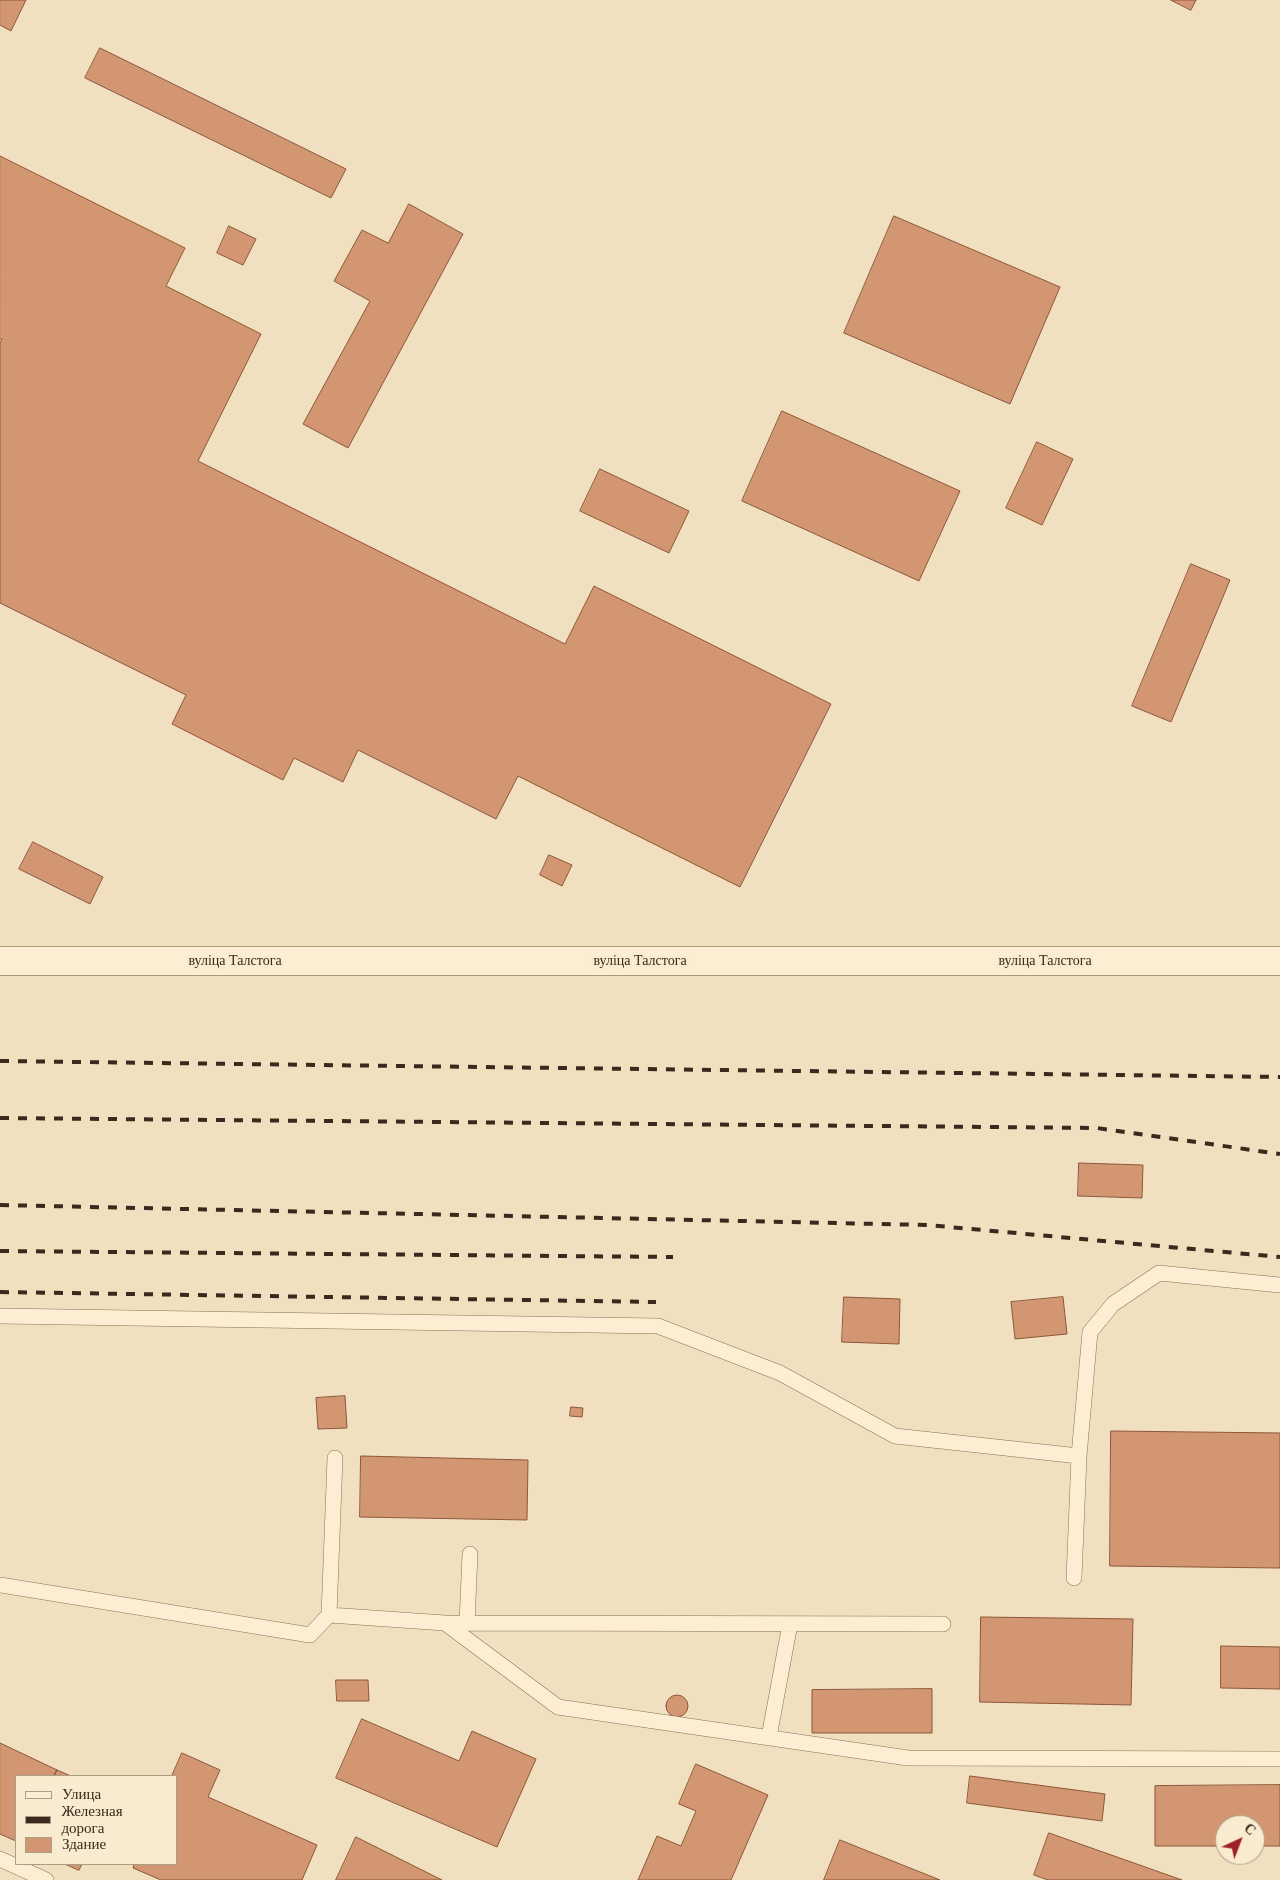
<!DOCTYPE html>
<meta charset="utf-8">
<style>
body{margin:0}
#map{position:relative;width:1280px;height:1880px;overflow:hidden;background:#f1e0bf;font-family:"Times New Roman",serif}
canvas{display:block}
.legend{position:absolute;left:15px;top:1775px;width:162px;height:90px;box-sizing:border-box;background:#f8ebcf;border:1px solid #ac9d87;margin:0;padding:6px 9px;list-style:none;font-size:15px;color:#3a291c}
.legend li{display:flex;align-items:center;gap:10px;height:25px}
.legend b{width:25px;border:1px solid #ac9d87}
.north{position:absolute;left:1215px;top:1815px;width:50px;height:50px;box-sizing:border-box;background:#f8ebcf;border:1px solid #ac9d87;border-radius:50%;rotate:43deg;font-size:14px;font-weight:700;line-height:20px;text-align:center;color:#3a291c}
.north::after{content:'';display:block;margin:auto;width:18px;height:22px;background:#9f2127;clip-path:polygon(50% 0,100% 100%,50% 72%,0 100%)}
</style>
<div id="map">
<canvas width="1280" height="1880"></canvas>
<ul class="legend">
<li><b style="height:6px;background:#fbeed3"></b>Улица</li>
<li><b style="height:6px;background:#3a291c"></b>Железная дорога</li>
<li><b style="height:14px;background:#d39672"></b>Здание</li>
</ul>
<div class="north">С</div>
</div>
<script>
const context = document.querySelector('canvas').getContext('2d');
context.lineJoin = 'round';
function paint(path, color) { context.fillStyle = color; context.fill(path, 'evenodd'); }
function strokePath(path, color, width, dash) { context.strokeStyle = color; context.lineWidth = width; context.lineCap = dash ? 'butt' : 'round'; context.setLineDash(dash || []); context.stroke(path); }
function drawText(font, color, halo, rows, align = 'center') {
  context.font = font + ' "Times New Roman",serif'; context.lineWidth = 5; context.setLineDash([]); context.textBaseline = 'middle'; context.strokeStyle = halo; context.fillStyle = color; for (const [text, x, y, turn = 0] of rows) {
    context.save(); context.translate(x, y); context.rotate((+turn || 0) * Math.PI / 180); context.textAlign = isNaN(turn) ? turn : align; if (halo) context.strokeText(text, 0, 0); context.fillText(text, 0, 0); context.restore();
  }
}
const building = new Path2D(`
 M0 0H26L11 31 0 25Z
 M1171 0H1196L1191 10Z
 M100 48 346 169 331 198 85 78Z
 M0 156 185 248 166 286 261 334 198 461 565 644 594 586 831 704 740 887 518 776 496 819 358 750 343 782 294 758 283 780 172 724 186 695 0 603V343L2 339H0Z
 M409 204 463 234 348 448 303 424 370 301 334 281 362 230 388 243Z
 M894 216 1060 287 1010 404 844 333Z
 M229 226 256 239 243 265 217 253Z
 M782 411 960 491 919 581 742 501Z
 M1037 442 1073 459 1042 525 1006 508Z
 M600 469 689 511 669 553 580 511Z
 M1191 564 1230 580 1171 722 1132 706Z
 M33 842 103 877 90 904 19 869Z
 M549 855 572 865 562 886 540 875Z
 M1079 1163 1143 1165 1142 1198 1078 1196Z
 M844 1297 900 1299 899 1344 842 1342Z
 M1063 1297 1067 1334 1015 1339 1011 1302Z
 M345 1396 347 1428 318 1429 316 1398Z
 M571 1407 583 1408 582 1417 570 1416Z
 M1111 1431 1280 1433V1568L1110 1566Z
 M361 1456 528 1460 527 1520 360 1517Z
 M981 1617 1133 1619 1131 1705 980 1702Z
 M1221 1646 1280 1647V1689L1221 1688Z
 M336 1680H368L369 1701H337Z
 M932 1689V1733H812V1690Z
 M666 1706a11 11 0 1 1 22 0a11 11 0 1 1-22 0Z
 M362 1719 459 1761 472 1731 536 1759 497 1847 336 1778Z
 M0 1743 57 1770 54 1776H16V1841L0 1834Z
 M182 1753 220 1770 208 1797 317 1845 302 1880H161L133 1868 134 1864H176V1776H172Z
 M696 1764 768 1795 731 1880H638L657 1836 681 1846 696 1811 679 1804Z
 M57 1770 71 1776H54Z
 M970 1776 1105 1794 1102 1821 967 1803Z
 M1280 1785V1846H1255V1825H1225V1846H1155V1786Z
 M1049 1833 1182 1880H1048L1034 1875Z
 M356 1837 442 1880H336Z
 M840 1840 940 1880H824Z
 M65 1864H82L79 1870Z`);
paint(building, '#d39672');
strokePath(building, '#8c573a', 1);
const service = new Path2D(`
 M0 1316 658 1326 780 1373 895 1436 1079 1456 1090 1332 1113 1304 1159 1273 1280 1285
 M335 1458 329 1615 445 1623 943 1624
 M1074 1578 1079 1456
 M0 1585 310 1635 329 1615
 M445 1623 558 1707 908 1758 1280 1759
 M467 1623 470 1554
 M769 1737 790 1624
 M0 1859 46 1880`);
const secondary = new Path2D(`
 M0 961H1280`);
strokePath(service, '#8b7056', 16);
strokePath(secondary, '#6d5139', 29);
strokePath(service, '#fbeed3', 15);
strokePath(secondary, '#fbeed3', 28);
strokePath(new Path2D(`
 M0 1061 1280 1077
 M0 1118 1097 1128 1280 1154
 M0 1205 927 1225 1280 1257
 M0 1251 673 1257
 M0 1292 656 1302`), '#3a291c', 4, [9, 9]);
drawText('14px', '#3a291c', '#f8ebcf', [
 ["вуліца Талстога",235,961],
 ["вуліца Талстога",640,961],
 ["вуліца Талстога",1045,961]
]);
</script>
